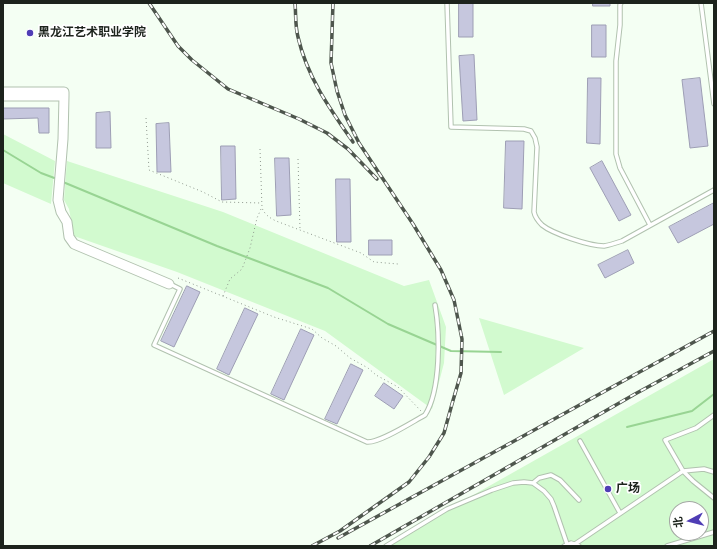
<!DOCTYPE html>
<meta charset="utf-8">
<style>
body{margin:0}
#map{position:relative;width:717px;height:549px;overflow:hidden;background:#f4fff3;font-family:"Space Grotesk","Noto Sans SC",sans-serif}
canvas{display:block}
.frame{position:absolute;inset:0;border:4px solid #1c231c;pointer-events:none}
.north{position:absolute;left:669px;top:501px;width:40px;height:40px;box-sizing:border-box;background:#fff;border:1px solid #a4a7a4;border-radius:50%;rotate:263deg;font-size:11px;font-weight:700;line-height:16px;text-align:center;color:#1c231c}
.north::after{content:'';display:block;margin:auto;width:14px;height:18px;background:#4f3db5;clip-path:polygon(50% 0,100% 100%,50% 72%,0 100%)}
</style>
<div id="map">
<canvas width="717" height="549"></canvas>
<div class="frame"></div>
<div class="north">北</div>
</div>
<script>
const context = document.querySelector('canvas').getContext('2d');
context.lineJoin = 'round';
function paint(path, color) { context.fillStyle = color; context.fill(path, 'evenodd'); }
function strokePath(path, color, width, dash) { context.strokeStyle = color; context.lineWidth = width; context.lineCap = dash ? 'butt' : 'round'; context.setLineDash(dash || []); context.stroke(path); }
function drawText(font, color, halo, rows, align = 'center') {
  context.font = font + ' "Space Grotesk","Noto Sans SC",sans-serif'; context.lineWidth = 3.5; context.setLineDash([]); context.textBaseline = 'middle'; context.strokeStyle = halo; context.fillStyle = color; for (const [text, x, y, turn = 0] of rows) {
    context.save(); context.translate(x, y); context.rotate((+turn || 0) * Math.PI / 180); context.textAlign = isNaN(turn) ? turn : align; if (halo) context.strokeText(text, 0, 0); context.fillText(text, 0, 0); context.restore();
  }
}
paint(new Path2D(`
 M3 134 55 161 51 204 3 183Z
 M67 161 223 212 404 286 429 280 446 327 444 363 432 409 325 331 177 272 74 236 69 209 64 200Z
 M479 318 584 348 504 395Z
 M714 359V544L711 546H383ZM677 509H701V533H677Z`), '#d2facf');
strokePath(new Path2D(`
 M3 150 41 173 57 179
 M63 182 217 246 328 288 388 324 451 351 501 352
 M627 427 692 411 714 394`), '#98d493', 2);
const building = new Path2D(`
 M459 3H473V37H459Z
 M593 3H610V6H593Z
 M592 25H606V57H592Z
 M474 55 477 120 463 121 459 56Z
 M588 78H601L600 144 587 143Z
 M700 78 708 146 690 148 682 80Z
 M3 108H49V133H39L38 118 3 119Z
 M110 112 111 148H96V113Z
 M169 123 171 172H157L156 124Z
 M506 141H524L522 209 504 208Z
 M221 146H235L236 199 222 200Z
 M275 158H289L291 215 277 216Z
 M602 161 631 215 619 221 590 168Z
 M336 179H350L351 242H337Z
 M714 203V224L678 243 669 227Z
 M369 240H392V255H369Z
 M628 250 634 263 605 278 598 265Z
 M187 286 200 292 174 347 161 341Z
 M245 308 258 314 229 375 217 369Z
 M301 329 314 335 284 400 271 394Z
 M351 364 363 370 337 424 325 419Z
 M384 383 403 396 394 409 375 396Z`);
paint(building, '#c6c7de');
strokePath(building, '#9d9eb4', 1);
const lane = new Path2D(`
 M447 3 451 127 524 129 531 131 535 138 537 147 534 212C535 217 538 221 542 225 553 234 590 246 604 246 610 245 616 243 622 241L714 190
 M621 3 620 5V25L616 61V154L620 168 650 225
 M701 3 714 104
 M170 284 180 289 154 345 367 442C380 443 412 422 425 415 441 390 440 334 435 305
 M714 415 696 428 665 440 683 471 693 481 714 498
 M580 441 620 513
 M533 483 539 478 551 475 560 480 579 500
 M575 544 683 471 704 469 714 472
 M386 546 447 509 492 490 513 483 524 482 533 483 544 491 551 499 554 506 567 544
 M564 546 571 543 579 546
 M667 546 714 532`);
const secondary = new Path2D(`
 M3 92H64V96H3
 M64 96 63 139 58 200 61 212 67 222 69 237 74 244 169 284`);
strokePath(lane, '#b1c2af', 5.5);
strokePath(secondary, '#b1c2af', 11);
strokePath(new Path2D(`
 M146 118 149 170 203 192 222 202 261 203
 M260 149 262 208C265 215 270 218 276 221L361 253 374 262 398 264
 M298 159 300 230
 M178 278 274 317 312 329 322 338 336 346 350 358 368 368 376 375 398 387 421 411
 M223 296 230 279 242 269 250 248 257 218 261 209`), '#8f988e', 1, [1, 3]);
strokePath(lane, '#fff', 3.5);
strokePath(secondary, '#fff', 9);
const rail = new Path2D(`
 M149 3 178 46 192 60 228 89 299 119 327 133 348 149 377 179
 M295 3C296 14 295 26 298 37 307 77 330 109 353 142
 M338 538 714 331
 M312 546 340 531 409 482 429 457 444 433 452 404 461 373 462 339 454 300 441 270 413 224 359 143 345 115 337 91 331 63 333 3
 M370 546 635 394 714 351`);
strokePath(rail, '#4e564d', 3.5);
strokePath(rail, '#fff', 2, [6]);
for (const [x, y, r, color] of [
 [30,33,4,"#4f3db5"],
 [608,489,4,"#4f3db5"]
]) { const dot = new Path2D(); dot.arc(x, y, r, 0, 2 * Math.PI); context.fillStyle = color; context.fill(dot); strokePath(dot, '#fff', 1.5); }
drawText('bold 12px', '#1c231c', '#fff', [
 ["黑龙江艺术职业学院",38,33],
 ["广场",616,489]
], 'left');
</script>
